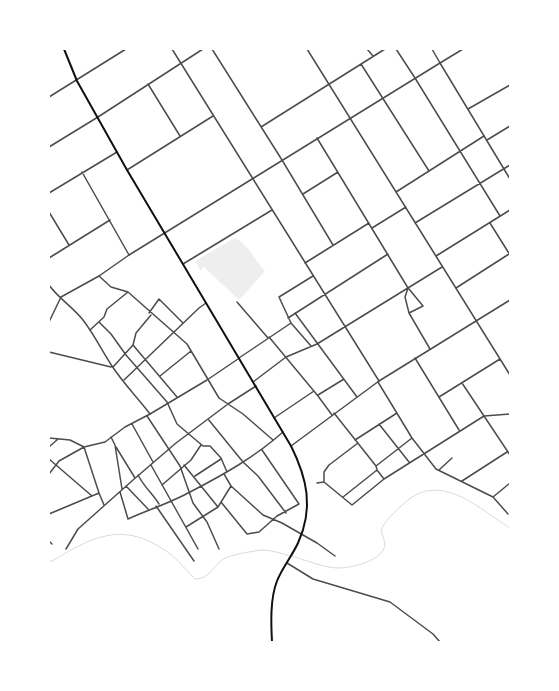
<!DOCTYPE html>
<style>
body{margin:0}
#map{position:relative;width:559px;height:691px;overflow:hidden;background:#fff;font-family:Signika,sans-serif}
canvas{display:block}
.frame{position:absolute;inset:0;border:50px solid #fff;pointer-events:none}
</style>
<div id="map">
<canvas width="559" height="691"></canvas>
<div class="frame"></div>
</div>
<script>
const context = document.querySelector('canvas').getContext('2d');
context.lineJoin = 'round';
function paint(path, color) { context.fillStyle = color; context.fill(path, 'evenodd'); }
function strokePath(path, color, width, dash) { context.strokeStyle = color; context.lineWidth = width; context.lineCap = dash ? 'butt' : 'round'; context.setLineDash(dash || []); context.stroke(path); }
paint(new Path2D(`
 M235 238C248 244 255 261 265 271L239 300 203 266 201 271 195 261Z`), '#eee');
strokePath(new Path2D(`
 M292 556C305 560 325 568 338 568 351 568 383 561 385 545 385 540 382 536 381 530 385 521 393 514 400 507 438 468 475 506 510 528
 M49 561H52C91 538 120 521 163 549 175 556 185 569 195 579 209 579 212 568 222 560 228 555 253 551 262 550 270 550 281 553 289 556`), '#d9d9d9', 1);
strokePath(new Path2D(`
 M172 49 379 381
 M212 49 282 160 333 245
 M307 49 510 375
 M367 49 373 56
 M396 49 415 78 500 216
 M432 49 440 63 463 49
 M361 64 429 171
 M148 84 180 136
 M49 97 126 49
 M468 109 510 85
 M98 117 203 49
 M261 127 385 49
 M317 138 408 288 405 297 409 313 430 349
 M487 140 510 126
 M127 170 213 116
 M82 172 129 255
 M396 192 484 136
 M49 193 117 152
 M303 194 338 172
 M49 212 69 245
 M415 223 510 165
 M490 223 510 255
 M372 228 406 207
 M436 256 510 210
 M49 258 110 220
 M305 263 369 223
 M183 264 272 210
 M99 276 111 287 128 292 187 344 219 398 243 414 273 440
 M456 288 509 254
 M237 302 268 338
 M149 313 159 299 183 323
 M295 313 357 397
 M409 313 423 306 409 289
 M288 318 388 254
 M99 322 111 334 126 355 167 402 177 424 203 446H210L221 458 227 472
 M90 330 104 317 107 309 128 292
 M269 337 318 396 332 415
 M133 345 177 397
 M311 346 291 323 279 297 313 276
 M239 358 291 323
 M415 358 459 430
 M113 367 133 345 136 333 151 315
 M160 376 191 351
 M124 380 199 308 206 303
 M253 382 286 357 317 344 442 267
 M378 382 412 438 436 469 493 497 508 514
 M462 383 510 455
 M318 395 344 379
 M439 397 500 359
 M334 413 376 466 377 470 384 479
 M147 416 180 466 193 503 207 522 219 549
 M274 418 314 391
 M208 419 243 462 258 476 286 513
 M132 424 153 462
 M379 424 409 462
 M111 437 115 445 122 489
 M49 438 70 440 84 447 105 442 125 427 150 414
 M355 440 397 413
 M49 447 58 439
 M116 447 135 478
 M49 459 92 496
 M151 465 198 549
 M184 465 218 507
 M376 466 412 438
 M439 470 452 458
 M49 474 59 461 84 447 99 493 49 514
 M224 474 231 486 263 515 282 523 317 543 335 556
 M138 475C144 487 153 494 159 504
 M195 476 221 459
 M324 481V472L329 465 358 443
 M462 481 507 452
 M317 483 324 482 352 505 384 479 484 416 510 414
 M162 485 191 460 201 445
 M126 486 148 509
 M120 492 128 519C148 510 170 503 190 492 223 475 255 457 283 432
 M99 493 104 505
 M343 497 377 470
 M493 497 510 483
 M221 502 247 534 259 532 277 516 299 504 262 450
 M156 506 194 561
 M186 527 218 507 231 486
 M49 541 52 544
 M66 549 78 529 133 480 176 443 228 404 256 386
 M287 563 313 579 390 602 433 634 440 642`), '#4c4c4c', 1.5);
strokePath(new Path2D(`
 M49 147 98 117
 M49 285C58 298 73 307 83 320 94 334 102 351 112 366 123 383 138 398 150 414L207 380 238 359
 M49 322 61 297 99 276 129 255 440 63 510 179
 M49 352 111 367
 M291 446 379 381 510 300`), '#4c4c4c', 1.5);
strokePath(new Path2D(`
 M64 49 77 81 127 170 291 446C307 478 314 508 298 543 292 556 282 568 277 581 270 599 271 623 272 642`), '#111', 2);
</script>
